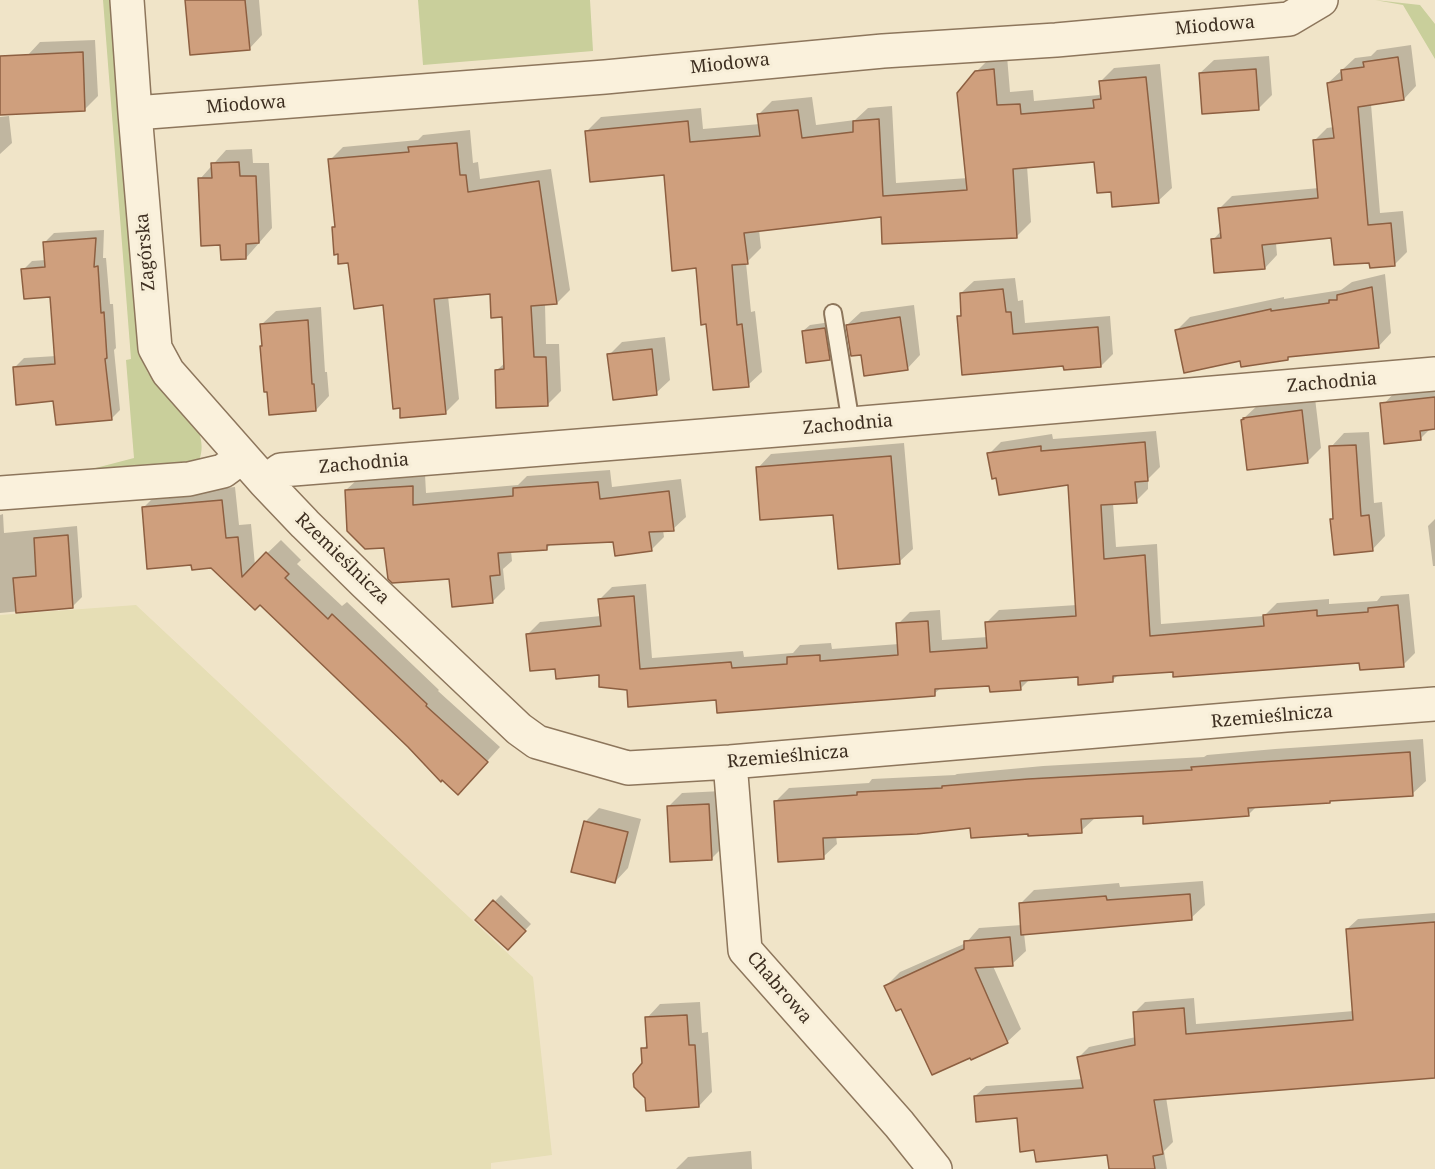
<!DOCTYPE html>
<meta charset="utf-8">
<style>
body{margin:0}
canvas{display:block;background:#f0e4c8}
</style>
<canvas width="1435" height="1169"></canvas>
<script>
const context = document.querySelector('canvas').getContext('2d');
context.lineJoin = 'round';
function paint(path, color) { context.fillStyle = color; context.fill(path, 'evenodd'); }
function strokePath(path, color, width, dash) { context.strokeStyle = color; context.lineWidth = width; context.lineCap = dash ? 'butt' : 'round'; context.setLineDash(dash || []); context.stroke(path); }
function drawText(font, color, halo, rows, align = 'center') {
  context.font = font + ' "Noto Serif",serif'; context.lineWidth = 6; context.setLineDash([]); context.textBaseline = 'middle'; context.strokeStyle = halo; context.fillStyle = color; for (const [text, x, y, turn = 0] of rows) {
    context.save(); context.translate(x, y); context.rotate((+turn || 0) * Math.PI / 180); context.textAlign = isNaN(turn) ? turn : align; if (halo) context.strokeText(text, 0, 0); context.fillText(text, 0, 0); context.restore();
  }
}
paint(new Path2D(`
 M136 605 533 977 552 1155 491 1163V1169H0V615Z`), '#e6deb5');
paint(new Path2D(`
 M103 0H113L132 275 140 356 148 373 199 432C202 442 203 450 199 461L146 468 88 470 134 458 126 360 131 359Z
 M418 0H590L593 51 423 65Z
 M1375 0 1420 5 1435 24V59L1403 5Z`), '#c9cf9b');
paint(new Path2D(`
 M187 0H259L262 35 249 49Z
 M95 40 98 96 85 109 27 56 40 42Z
 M1411 45 1416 86 1404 99 1371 104 1380 213 1403 211 1407 252 1394 265 1370 261 1332 237 1276 243 1277 255 1265 268 1213 240 1221 231 1219 209 1232 196 1319 188 1315 140 1327 128 1334 127 1328 83 1355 58 1371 56 1377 50Z
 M1007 56 1010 92 1033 90 1034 101 1099 95 1102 93 1100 82 1114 68 1160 64 1172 188 1158 201 1112 190 1095 160 1027 166 1031 222 1017 236 882 216 759 230 761 248 746 263 751 312 755 311 762 372 748 385 707 323 697 266 665 173 587 131 601 117 701 108 703 129 760 124 758 115 772 101 812 97 816 125 855 120 868 108 892 106 896 183 968 178 976 72 990 58Z
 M1269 56 1272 95 1259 108 1200 73 1214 60Z
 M9 116 12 143 0 154V117Z
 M470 130 473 163 478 162 480 179 551 169 570 290 557 303 545 304 546 344H559L561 391 548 404 496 371 506 362 504 315 491 293 448 296 459 399 446 412 384 303 349 261 333 227 336 224 330 160 343 147 418 140 423 135Z
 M252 149 253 163H269L272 228 246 258 221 243 200 179 226 150Z
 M104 230 103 258H106L110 304H113L116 348 114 350 120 410 111 419 15 367 24 358 56 356 52 296 23 270 32 261 46 260 45 242 54 233Z
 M1385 274 1391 333 1378 347 1291 355 1287 359H1241L1176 331 1190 317 1284 297V299L1341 290 1352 282Z
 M1015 278 1018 301 1023 300 1025 323 1110 316 1113 354 1101 366 1065 365 959 316 963 313 961 293 974 281Z
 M914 305 920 355 907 369 863 353 847 325 861 312Z
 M321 307 325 372H327L329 396 316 410 268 391 262 346 264 344 262 324 276 311Z
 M831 322 836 352 829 358 803 331 810 325Z
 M665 337 670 380 656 393 609 355 622 342Z
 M1435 390V428L1430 429 1420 439 1382 406 1394 393Z
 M1315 398 1321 448 1308 461 1242 420 1258 405Z
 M1156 431 1160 467 1148 479V489L1136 501 1113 503 1116 547 1157 544 1161 624 1264 616 1277 603 1329 599V604L1377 601 1381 596 1409 594 1415 653 1403 665 1361 662 1174 670 1119 674 1113 680 1079 675 1030 679 1020 689 991 684 942 687 934 694 717 699 628 688 600 674 557 667 528 634 540 622 601 616 600 599 612 587 646 584 652 658 743 651 744 657 793 653 800 645 831 643 832 649 899 644 898 624 910 612 940 610 942 640 988 637 987 622 999 610 1077 605 1070 483 997 477 989 454 1001 442 1052 434 1053 439Z
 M1369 432 1374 503 1382 502 1385 536 1372 550 1332 520 1335 517 1331 447 1344 433Z
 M904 443 913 549 899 562 834 513 758 468 771 454Z
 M610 470 612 487 681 479 686 517 673 529 663 530 664 537 651 550 614 540 552 543 546 549 511 551 512 561 503 569 505 589 492 602 450 578 386 546 346 490 359 478 425 474 426 493 518 485 527 476Z
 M235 487 239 525 251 524 255 565 281 540 301 560 297 564 342 606 347 602 439 690 438 691 500 747 471 779 409 746 261 603 212 566 193 563 144 507 157 494Z
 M3 514 4 533 77 526 82 597 73 606 0 613V515Z
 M1435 519V566H1433L1428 526Z
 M1423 739 1426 781 1412 794 1257 806 1248 815 1144 814 1096 817 1081 831 1030 832 972 827 836 836 837 844 823 857 775 802 789 788 869 783 872 779 955 775 957 774 1043 766 1204 757 1207 755 1275 749Z
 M722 791 725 845 712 858 668 807 682 793Z
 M599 808 641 819 628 868 615 882 585 822Z
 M1203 881 1205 905 1191 918 1024 933 1026 951 1012 964 993 966 1021 1029 1007 1042 902 1007 886 986 900 972 966 943 979 928 1022 925 1020 904 1034 890 1119 883 1120 887Z
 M501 895 531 924 508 948 477 920Z
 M1435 913V1076L1166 1097 1173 1142 1164 1151 1167 1169H1111L1108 1154 1036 1149 1018 1117 975 1096 986 1086 1083 1079 1079 1057 1089 1047 1136 1037 1134 1013 1145 1002 1194 998 1196 1024 1354 1011 1347 929 1358 919Z
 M700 1002 702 1033 708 1032 712 1092 699 1106 643 1064V1049L648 1044 647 1018 660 1004Z
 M751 1151 752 1169H676L688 1157Z`), '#0003');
const building = new Path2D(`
 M185 0H245L250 50 190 55Z
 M83 52 85 111 0 115V56Z
 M1398 57 1404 100 1358 107 1368 225 1391 223 1395 266 1370 268 1369 263 1334 265 1331 238 1262 245 1265 269 1214 273 1211 239 1221 238 1218 208 1318 198 1313 140 1334 138 1327 83 1342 80 1341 70 1364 67 1363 62Z
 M994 69 997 105 1020 104 1021 114 1094 108 1093 100 1101 99 1099 81 1146 77 1159 203 1112 207 1111 192 1097 193 1094 162 1013 169 1017 238 882 244 881 217 744 233 748 264 732 265 737 325 742 324 749 387 713 390 706 324 701 325 696 268 672 271 664 175 590 182 585 131 688 121 690 142 760 136 757 114 798 110 802 138 853 132V121L879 119 883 196 967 190 957 93 975 71Z
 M1256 69 1259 110 1202 114 1199 73Z
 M457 143 460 175H466L468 192 539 181 557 304 531 306 534 357H546L548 406 496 408 495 370 504 369 502 317 491 318 490 294 434 299 446 414 400 418V408L393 409 383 305 354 309 348 263 338 264V254L334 255 332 227H335L328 159 409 152 408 147Z
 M239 162 240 176H256L259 243 246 244V259L221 260 220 245 201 246 198 178H212L211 163Z
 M96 238 94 267 98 266 101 313 104 312 107 358 105 359 112 420 56 425 53 401 16 405 13 367 55 364 50 297 24 299 21 269 45 267 43 242Z
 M1372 287 1379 348 1288 357V360L1241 367 1240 361 1184 373 1175 330 1271 309V311L1329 303V300H1337V295Z
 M1003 289 1006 312H1011L1013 334 1098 327 1101 367 1064 370 1063 366 962 375 957 316H961L960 293Z
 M900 317 908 370 864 376 861 355 851 356 846 325Z
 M308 320 312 384H314L316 411 269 415 267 392H264L260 346H262L260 324Z
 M825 328 830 360 806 363 802 331Z
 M652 349 657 395 613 400 607 354Z
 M1435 397V429L1420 431 1421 440 1384 444 1380 403Z
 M1302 410 1308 463 1247 470 1241 420 1244 419 1243 418Z
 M1145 442 1148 481 1135 482 1137 503 1101 505 1104 559 1145 555 1150 636 1264 626 1263 615 1317 610V616L1368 612V608L1398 605 1404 667 1360 670 1359 663 1173 677V672L1113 676V682L1078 685V677L1020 681 1021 690 990 692 989 686 935 689V696L717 713 716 700 628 707 627 690 599 687V675L556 679 555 669 530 671 526 634 601 626 598 599 634 596 640 669 731 662 732 668 787 664V657L820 655V661L898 655 896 623 928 621 930 652 987 648 985 622 1076 616 1068 485 999 495 996 478 992 479 987 453 1041 446V451Z
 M1356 445 1361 516 1369 515 1373 551 1334 555 1330 519H1333L1329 446Z
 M891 456 900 564 838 569 833 515 760 520 756 467Z
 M598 482 600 499 669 491 674 531 649 532 652 551 615 556 613 542 547 545V550L498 553 500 575 490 576 493 603 452 607 449 579 392 583 388 579 384 548 365 549 347 531 345 490 413 486V505L513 496V488Z
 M222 500 226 538 238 537 242 577 266 552 289 574 285 578 328 619 332 614 427 704 426 706 488 762 458 795 442 780 441 782 408 747 260 605 255 610 211 568 192 570 191 565 147 569 142 507Z
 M68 535 73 608 16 613 13 578 36 576 34 538Z
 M1410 752 1413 796 1330 801V803L1248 808 1249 816 1143 824V816L1081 819 1082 833 1028 836V834L971 838 970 828 917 834 823 838 824 859 778 862 774 801 857 795V792L942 788V786L1028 779 1192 770 1191 767 1260 762Z
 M709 804 712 860 670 862 667 806Z
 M584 821 628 832 615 883 571 872Z
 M1190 894 1192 920 1021 935 1019 903 1106 896 1107 900Z
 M493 900 526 931 508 950 475 920Z
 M1435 922V1078L1154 1100 1163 1154 1153 1156 1155 1169H1109L1107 1155 1036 1162 1034 1150 1020 1152 1017 1118 976 1122 974 1096 1083 1088 1077 1057 1135 1045 1133 1012 1184 1008 1186 1034 1353 1020 1346 929Z
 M1010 937 1013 966 975 968 1008 1043 971 1060 970 1058 932 1075 901 1009 896 1011 884 986 964 949V941Z
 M687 1015 689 1045H695L699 1107 646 1111 645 1098 634 1087 633 1074 642 1063 641 1048H647L645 1017Z`);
paint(building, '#cf9f7d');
strokePath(building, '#8d5f41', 1.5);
const service = new Path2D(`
 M833 313 851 424`);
const minor = new Path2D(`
 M127 0 135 113 155 348 168 372 265 482 305 524 365 583 519 729 537 742 628 768 730 762 1286 715 1435 704
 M135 113 605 77 883 51 1056 40 1289 19 1321 0
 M265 482 281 470 851 424 1435 374
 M0 493 189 479 223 471 242 457
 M730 762 745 950 899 1124 935 1169`);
strokePath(service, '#8d765c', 20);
strokePath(minor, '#8d765c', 36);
strokePath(service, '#faf1dc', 16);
strokePath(minor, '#faf1dc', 33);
drawText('18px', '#3d2e20', '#f7eed8', [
 ["Miodowa",1215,26,-5],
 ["Miodowa",730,64,-6],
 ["Miodowa",246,105,-4],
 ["Zagórska",146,252,-95],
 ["Zachodnia",1332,383,-5],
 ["Zachodnia",848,425,-5],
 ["Zachodnia",364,464,-5],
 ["Rzemieślnicza",342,559,44],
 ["Rzemieślnicza",1272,717,-5],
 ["Rzemieślnicza",788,757,-5],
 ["Chabrowa",779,988,49]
]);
</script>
